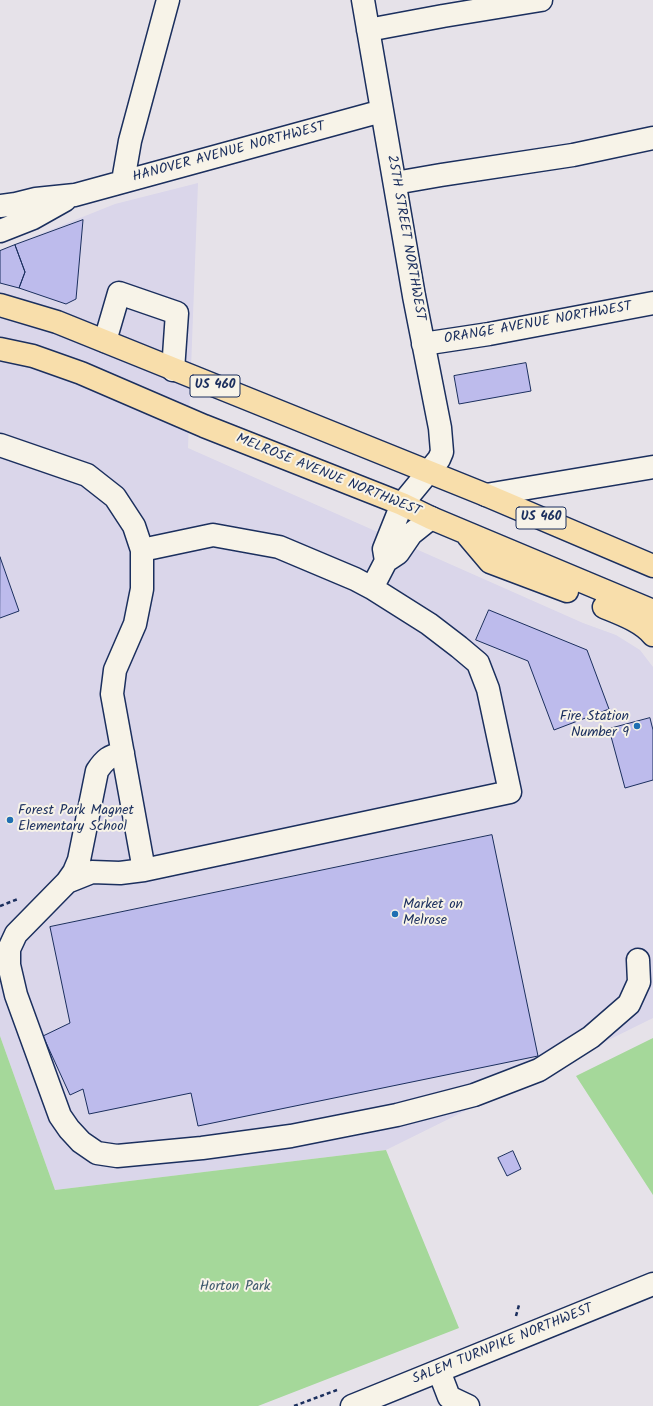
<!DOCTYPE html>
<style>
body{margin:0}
canvas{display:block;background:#e6e2e9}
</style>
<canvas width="653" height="1406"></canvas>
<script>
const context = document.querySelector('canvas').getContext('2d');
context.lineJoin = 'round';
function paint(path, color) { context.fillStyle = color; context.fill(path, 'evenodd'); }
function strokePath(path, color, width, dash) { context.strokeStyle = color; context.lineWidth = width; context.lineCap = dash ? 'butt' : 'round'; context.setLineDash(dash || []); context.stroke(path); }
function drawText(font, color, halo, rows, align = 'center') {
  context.font = font + ' Kalam,sans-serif'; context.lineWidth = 4; context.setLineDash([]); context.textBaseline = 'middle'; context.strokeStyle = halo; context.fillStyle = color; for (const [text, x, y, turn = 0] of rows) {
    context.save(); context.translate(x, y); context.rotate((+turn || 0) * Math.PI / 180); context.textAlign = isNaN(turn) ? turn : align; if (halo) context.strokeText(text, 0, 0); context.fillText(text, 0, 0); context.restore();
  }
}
paint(new Path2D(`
 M198 183 188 448 583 623 616 635 640 650 653 667V1018L386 1150 55 1190 0 1036V250L115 204Z`), '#dad6ea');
paint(new Path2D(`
 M0 1036 55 1190 386 1150 459 1328 258 1406H0Z
 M653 1038V1195L576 1076Z`), '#a5d89a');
const building = new Path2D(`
 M83 220 76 299 66 304 19 288 25 272 15 245Z
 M15 245 25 272 19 288 0 283V251Z
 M526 363 531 391 459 404 454 376Z
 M0 557 19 611 0 618Z
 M489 610 587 650 609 709 554 730 528 661 476 640Z
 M650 718 653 730V780L625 788 609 729Z
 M492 835 538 1056 198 1126 191 1093 89 1114 83 1089 70 1095 43 1036 70 1023 50 927Z
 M513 1151 521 1169 507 1176 498 1158Z`);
paint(building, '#bdbbec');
strokePath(building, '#1b2f5e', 1);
const minor = new Path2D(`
 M363 0 414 296 440 428 442 452 439 459 402 504 384 549 386 561
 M368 30 443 16 541 0
 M123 181 130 141 168 0
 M395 183 441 175 573 155 653 138
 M0 206 16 204 36 199 75 195 382 111
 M0 231 33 218 65 200
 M105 341 119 293 177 313 173 370
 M423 344 489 334 653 303
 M0 445 87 475 115 497 134 526 142 550 213 535 279 547 355 579 372 588 386 561 398 553 411 534 431 518
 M486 495 653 467
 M142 550V589L135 624 115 670 112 694 144 870 510 792 488 689 478 663 459 647 429 624 372 588
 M123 753C109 756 105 759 97 771L79 860 74 872 67 882 16 934 9 949V965L16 995 60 1116 69 1129 81 1142 97 1153 117 1156 202 1148 291 1136 397 1115 474 1095 539 1070 591 1037 629 1004 639 982 638 960
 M67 882 92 872 120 873 144 870
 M439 1371 449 1397 468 1406
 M352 1406 653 1284`);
const major = new Path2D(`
 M0 305 57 322 486 495 653 566
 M0 349 33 356 81 373 204 426 402 504 431 518 653 611
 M468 536 490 562 567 591
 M604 607C621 614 641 621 653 635`);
strokePath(minor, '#1b2f5e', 25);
strokePath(major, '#1b2f5e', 25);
strokePath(new Path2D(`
 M0 906 18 899
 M516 1316 519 1305
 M294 1406 337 1390`), '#1b2f5e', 2.5, [4, 3]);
strokePath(minor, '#f7f3e8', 22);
strokePath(major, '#f8deab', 22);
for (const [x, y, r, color] of [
 [637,726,4,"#1f6fb2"],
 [10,820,4,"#1f6fb2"],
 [395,914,4,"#1f6fb2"]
]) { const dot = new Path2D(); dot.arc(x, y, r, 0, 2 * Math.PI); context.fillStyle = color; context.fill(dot); strokePath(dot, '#f7f3e8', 1.5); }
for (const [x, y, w] of [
 [215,386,50],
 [541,518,50]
]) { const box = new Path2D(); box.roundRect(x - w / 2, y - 11, w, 22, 3); context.fillStyle = '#f7f3e8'; context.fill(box); strokePath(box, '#1b2f5e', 1); }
drawText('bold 13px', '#1b2f5e', null, [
 ["US 460",215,386],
 ["US 460",541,518]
]);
drawText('14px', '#1b2f5e', '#f7f3e8', [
 ["HANOVER AVENUE NORTHWEST",229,153,-15],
 ["25TH STREET NORTHWEST",405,238,80],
 ["ORANGE AVENUE NORTHWEST",538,324,-10],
 ["MELROSE AVENUE NORTHWEST",328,476,22],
 ["SALEM TURNPIKE NORTHWEST",503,1345,-22]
]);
drawText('14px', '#1b2f5e', '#f7f3e8', [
 ["Fire Station",629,718,"right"],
 ["Number 9",629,734,"right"],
 ["Forest Park Magnet",18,812],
 ["Elementary School",18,828],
 ["Market on",403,906],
 ["Melrose",403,922]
], 'left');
drawText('14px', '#3e596d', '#f7f3e8', [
 ["Horton Park",235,1288]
]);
</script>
